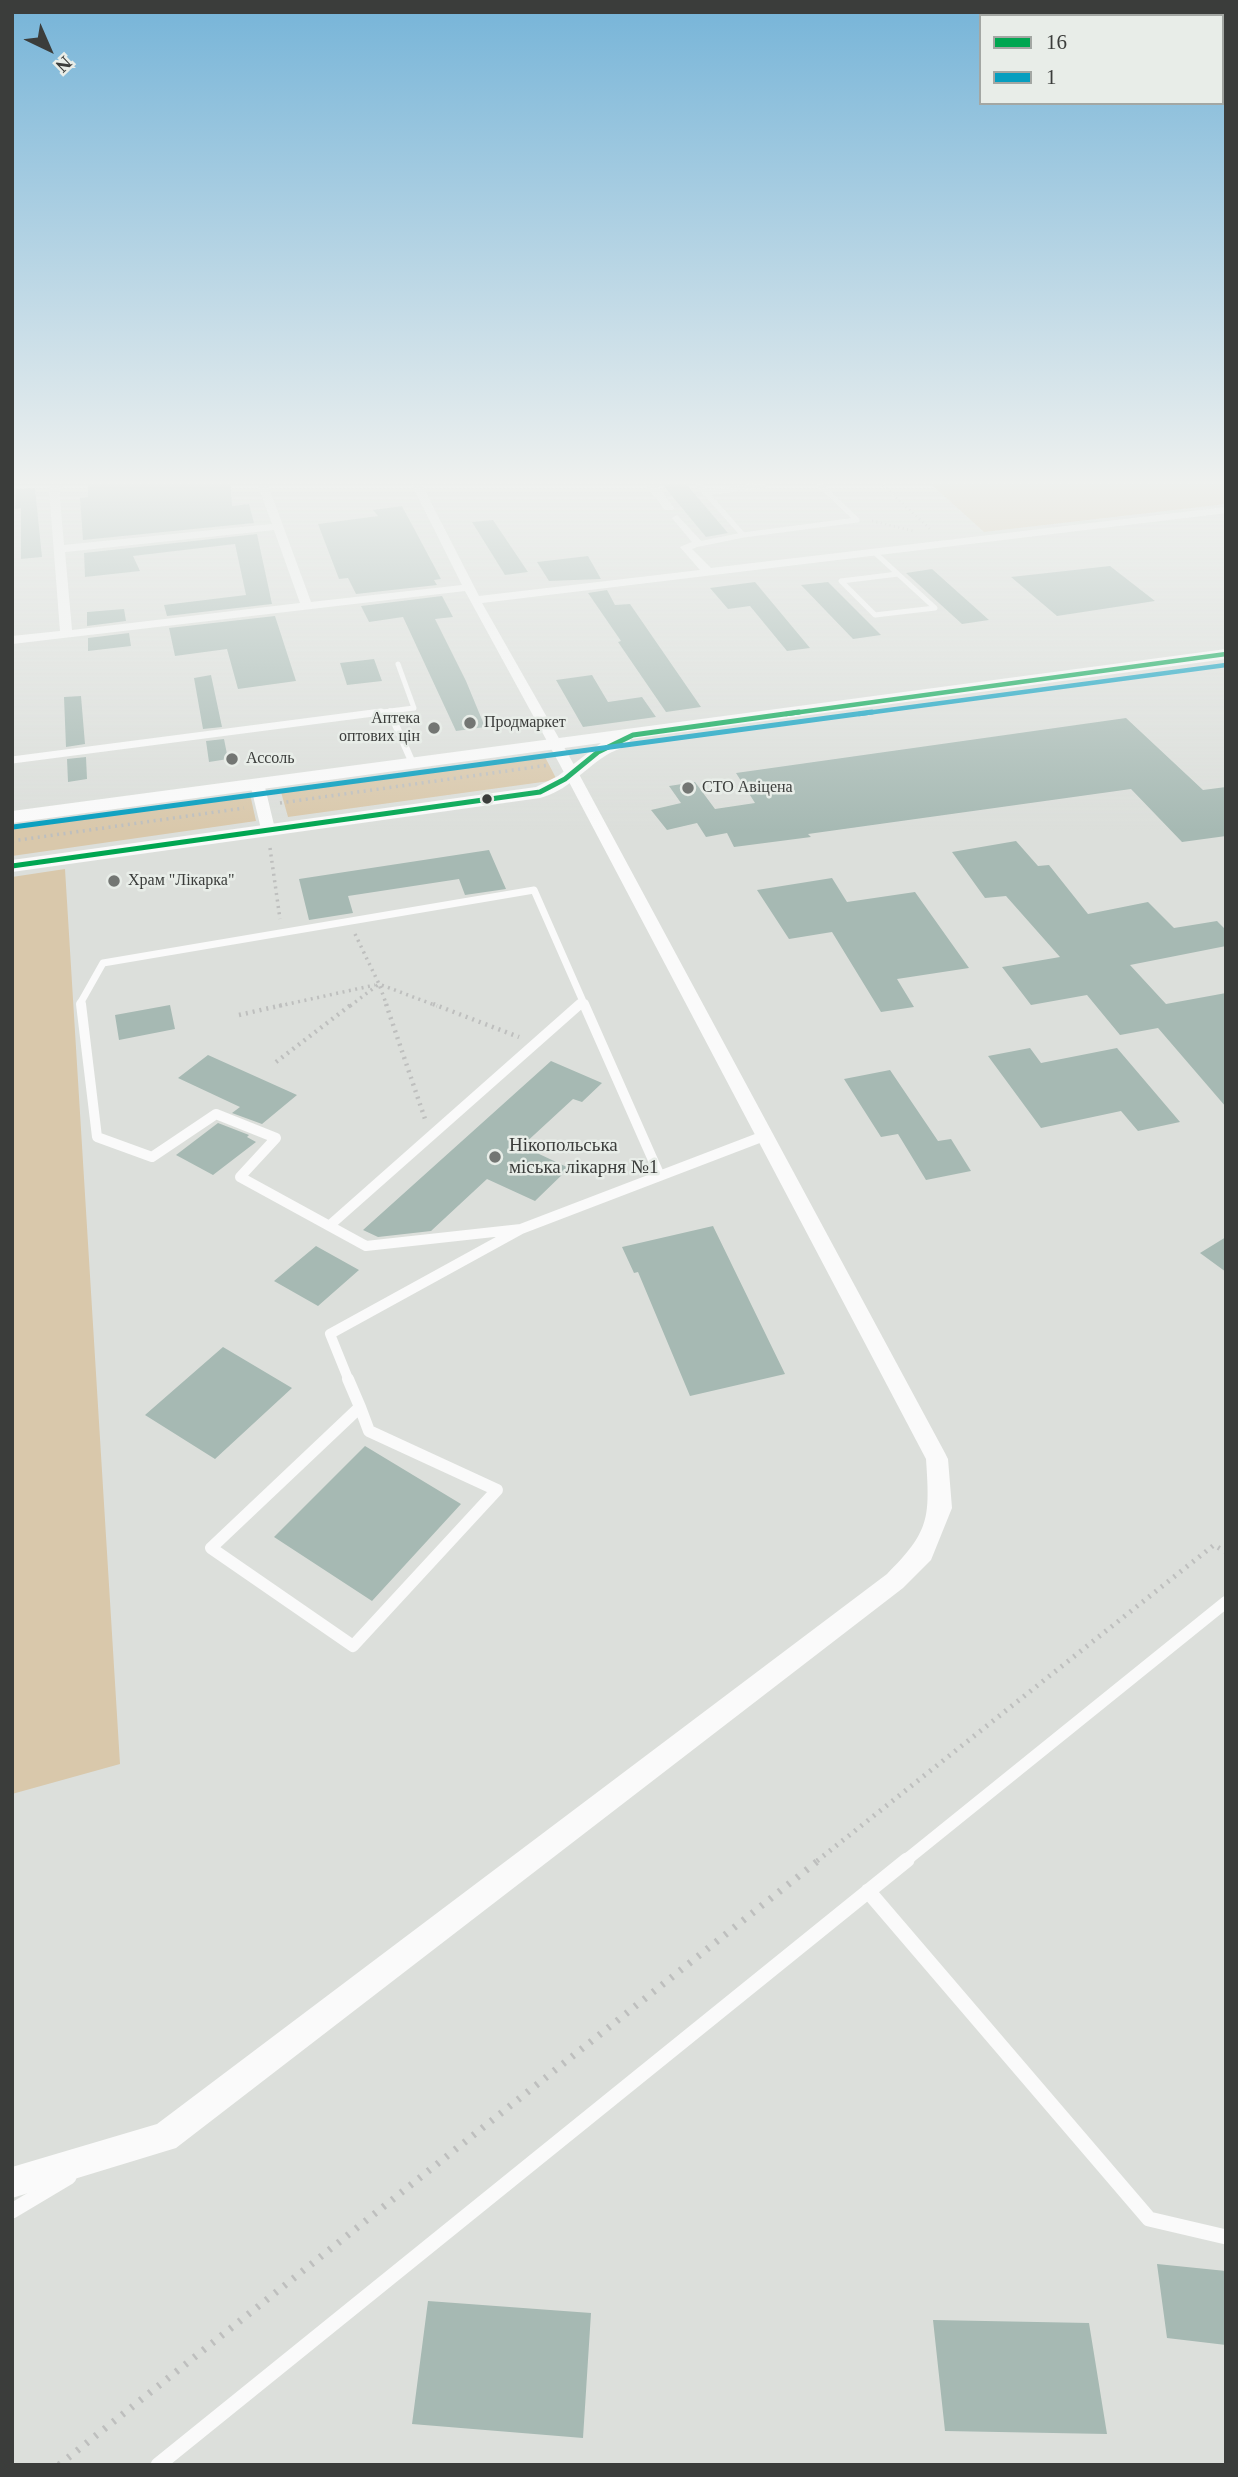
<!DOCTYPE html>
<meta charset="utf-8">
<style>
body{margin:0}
#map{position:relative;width:1238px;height:2477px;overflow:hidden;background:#dcdfdb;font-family:"Times New Roman",serif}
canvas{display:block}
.frame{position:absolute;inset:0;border:14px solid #3b3d3b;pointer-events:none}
.legend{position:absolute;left:979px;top:14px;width:245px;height:91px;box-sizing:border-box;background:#e8ede8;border:2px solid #a3a7a3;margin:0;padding:9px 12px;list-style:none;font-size:21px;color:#3b3d3b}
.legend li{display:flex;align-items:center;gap:14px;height:35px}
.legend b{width:35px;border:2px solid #a3a7a3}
.north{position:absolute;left:14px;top:14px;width:70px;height:70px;-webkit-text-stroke:5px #e8ede8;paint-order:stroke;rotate:136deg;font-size:19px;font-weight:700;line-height:28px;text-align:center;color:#3b3d3b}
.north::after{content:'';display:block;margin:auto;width:24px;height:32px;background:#3b3d3b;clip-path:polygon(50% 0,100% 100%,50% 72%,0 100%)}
</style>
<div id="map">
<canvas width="1238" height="2477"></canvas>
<div class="frame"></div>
<ul class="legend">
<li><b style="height:9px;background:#00a651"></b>16</li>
<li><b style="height:9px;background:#069ebf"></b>1</li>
</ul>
<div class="north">N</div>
</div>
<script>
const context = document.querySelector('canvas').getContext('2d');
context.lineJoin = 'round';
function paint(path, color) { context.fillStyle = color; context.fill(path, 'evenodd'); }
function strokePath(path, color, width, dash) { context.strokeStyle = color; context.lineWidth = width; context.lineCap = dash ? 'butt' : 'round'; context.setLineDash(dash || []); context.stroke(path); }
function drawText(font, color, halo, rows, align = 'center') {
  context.font = font + ' "Times New Roman",serif'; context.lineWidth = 5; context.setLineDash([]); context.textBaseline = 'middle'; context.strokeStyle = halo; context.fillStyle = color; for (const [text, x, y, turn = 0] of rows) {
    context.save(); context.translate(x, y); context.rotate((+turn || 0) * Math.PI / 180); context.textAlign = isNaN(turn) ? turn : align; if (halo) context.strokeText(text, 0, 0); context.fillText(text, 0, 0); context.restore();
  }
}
paint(new Path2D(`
 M1226 485V504L984 532 932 485Z
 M545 757 557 780 288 817 281 792Z
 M250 794 256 821 12 856V827Z
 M65 869 120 1764 12 1794V877Z`), '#d9c8ab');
paint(new Path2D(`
 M88 485H231L232 506 249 504 254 523 83 540 80 498 88 497Z
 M663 485H687L728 533 706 537Z
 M35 488 42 557 21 559V508L15 509 16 489Z
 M402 506 441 579 434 580 437 585 356 594 348 578 339 579 318 524 378 516 373 510Z
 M493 520 528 572 505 575 472 522Z
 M257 534 272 604 167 616 164 605 246 595 235 544 133 556 140 571 85 577 84 553Z
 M588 556 601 579 549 581 537 562Z
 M1110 566 1155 601 1057 616 1011 577Z
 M932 569 989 620 962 624 906 573Z
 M755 582 810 648 787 651 750 606 728 609 710 588Z
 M828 582 881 635 853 639 801 585Z
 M607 590 615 605 630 604 701 707 666 712 618 642 621 641 588 593Z
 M442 596 453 617 435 619 466 681 485 727 456 731 403 617 369 622 361 606Z
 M124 609 126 621 87 626V612Z
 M275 616 296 681 238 689 227 649 175 656 169 628Z
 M129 633 131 646 88 651V638Z
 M374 659 382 681 347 685 340 663Z
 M211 675 222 727 203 729 194 678Z
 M592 675 608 702 642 697 656 717 583 727 556 680Z
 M81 696 85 744 66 747 64 697Z
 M1126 718 1203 790 1226 787V836L1182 842 1131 789 808 834 811 837 734 847 727 833 706 837 697 823 667 830 651 810 681 803 669 786 695 782 715 809 755 803 736 773Z
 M224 739 228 759 209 762 206 741Z
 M86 757 87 779 68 782 67 759Z
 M1016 841 1038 866 1049 865 1088 914 1148 902 1174 928 1217 921 1226 930V946L1130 965 1166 1004 1226 993V1107L1158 1028 1120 1035 1087 995 1031 1005 1002 967 1060 957 1006 896 985 898 952 852Z
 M489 850 506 889 465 895 459 879 348 896 353 913 309 920 299 879Z
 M832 878 847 902 915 892 969 968 897 979 914 1007 881 1012 832 932 789 939 757 890Z
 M170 1005 175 1029 119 1040 115 1015Z
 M1030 1048 1041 1063 1117 1048 1180 1122 1138 1131 1121 1111 1041 1128 988 1056Z
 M208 1055 297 1095 262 1124 232 1113 240 1107 178 1078Z
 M551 1061 602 1083 582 1102 573 1099 522 1146 569 1168 535 1201 487 1179 431 1231 378 1237 363 1230Z
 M890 1070 938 1141 951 1139 971 1171 926 1180 898 1134 881 1137 844 1079Z
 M218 1123 249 1135 247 1137 256 1142 213 1175 176 1155Z
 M713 1226 785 1374 690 1396 638 1272 634 1273 622 1247Z
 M1226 1237V1272L1200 1253Z
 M316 1246 359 1270 318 1306 274 1281Z
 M223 1347 292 1388 215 1459 145 1415Z
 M365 1446 461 1504 372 1601 274 1537Z
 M1157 2264 1226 2271V2345L1167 2338Z
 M428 2301 591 2313 583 2438 412 2424Z
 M933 2320 1089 2323 1107 2434 945 2431Z`), '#a6b9b3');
strokePath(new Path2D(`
 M883 485 931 530
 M872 521 914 531`), '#bebfbe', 2.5, [1, 3.5]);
strokePath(new Path2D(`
 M280 803 549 765
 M12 841 244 808
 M270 848 280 919
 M355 934 379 984 437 1006
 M279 1006 375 985
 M350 1006 379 984 387 1006`), '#bebfbe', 3.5, [2, 4.5]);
strokePath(new Path2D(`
 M386 1004 425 1119
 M433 1004 519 1037
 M239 1015 287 1004
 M276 1062 352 1004`), '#bebfbe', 4.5, [2, 5]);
strokePath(new Path2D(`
 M817 1861 1214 1545 1226 1552`), '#bebfbe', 5, [2, 6]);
strokePath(new Path2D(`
 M59 2465 819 1860`), '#bebfbe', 7, [2.5, 9]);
strokePath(new Path2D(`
 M699 485 743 535 699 544
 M705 493 763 485
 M743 535 857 520 820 485
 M874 552 898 574
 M898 574 935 608 875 615 841 581Z
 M389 711 390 714
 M367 714 414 708 398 664`), '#fafafa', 5);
strokePath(new Path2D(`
 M390 712 412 762
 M12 760 381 712
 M81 1006V1002L103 963 534 890 585 1006
 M578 1006 583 1002`), '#fafafa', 7);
strokePath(new Path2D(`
 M81 1004 97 1137 152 1157 216 1114 276 1138 240 1177 366 1246 521 1229
 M584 1004 660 1176
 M329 1226 580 1004
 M349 1381 330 1334 521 1229 764 1136`), '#fafafa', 10);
strokePath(new Path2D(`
 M348 1379 360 1407
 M360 1407 369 1431 497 1490 353 1646 211 1548Z
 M905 1861 1226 1602`), '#fafafa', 12);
strokePath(new Path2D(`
 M868 1891 1149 2219 1226 2237
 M12 2211 69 2177
 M158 2465 907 1860`), '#fafafa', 15);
paint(new Path2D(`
 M51 485H64L59 489 64 545 272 524 258 485H268L311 602 462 585 412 485H422L479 596 700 570 680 547 692 542 672 518 677 515 704 544 692 549 711 568 1226 507V513L482 603 573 763 945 1453 948 1459 952 1508 931 1560 903 1588 176 2148 12 2198V2167L157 2124 887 1574C930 1531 930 1518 926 1459L559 763 465 591 12 644V636L60 631 49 488ZM274 530 300 603 72 630 65 552Z
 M646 485H657L674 508 673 510H665Z
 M257 779 264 783 275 829 273 832H263L261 829 250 783Z`), '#fafafa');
paint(new Path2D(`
 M1226 649V659L631 739C628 748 613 750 605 756 582 771 567 791 540 798L12 872V860L536 787 558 776 601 743 12 823V811Z`), '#fafafa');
strokePath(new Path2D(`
 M786 714 1226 654`), '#00a651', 4.5);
strokePath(new Path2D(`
 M12 866 540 792 565 779 598 752 633 735 799 712`), '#00a651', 5);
strokePath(new Path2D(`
 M859 714 1226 665`), '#069ebf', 4.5);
strokePath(new Path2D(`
 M13 827 872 712`), '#069ebf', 5);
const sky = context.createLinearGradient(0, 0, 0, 832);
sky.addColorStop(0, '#76b4d8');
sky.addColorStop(0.58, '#eff1ef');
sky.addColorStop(1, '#eff1ef00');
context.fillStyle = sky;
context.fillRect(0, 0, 1238, 832);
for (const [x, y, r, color] of [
 [470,723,7,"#737673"],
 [434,728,7,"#737673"],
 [232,759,7,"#737673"],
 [688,788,7,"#737673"],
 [487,799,6,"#3b3d3b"],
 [114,881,7,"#737673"],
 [495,1157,7,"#737673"]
]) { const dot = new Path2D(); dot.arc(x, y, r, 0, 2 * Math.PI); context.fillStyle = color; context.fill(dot); strokePath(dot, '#e8ede8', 2.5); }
drawText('16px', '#3b3d3b', '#e8ede8', [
 ["Аптека",420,719,"right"],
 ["оптових цін",420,737,"right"],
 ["Продмаркет",484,723],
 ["Ассоль",246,759],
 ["СТО Авіцена",702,788],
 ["Храм \"Лікарка\"",128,881]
], 'left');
drawText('19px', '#3b3d3b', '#e8ede8', [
 ["Нікопольська",509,1146],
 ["міська лікарня №1",509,1168]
], 'left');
</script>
